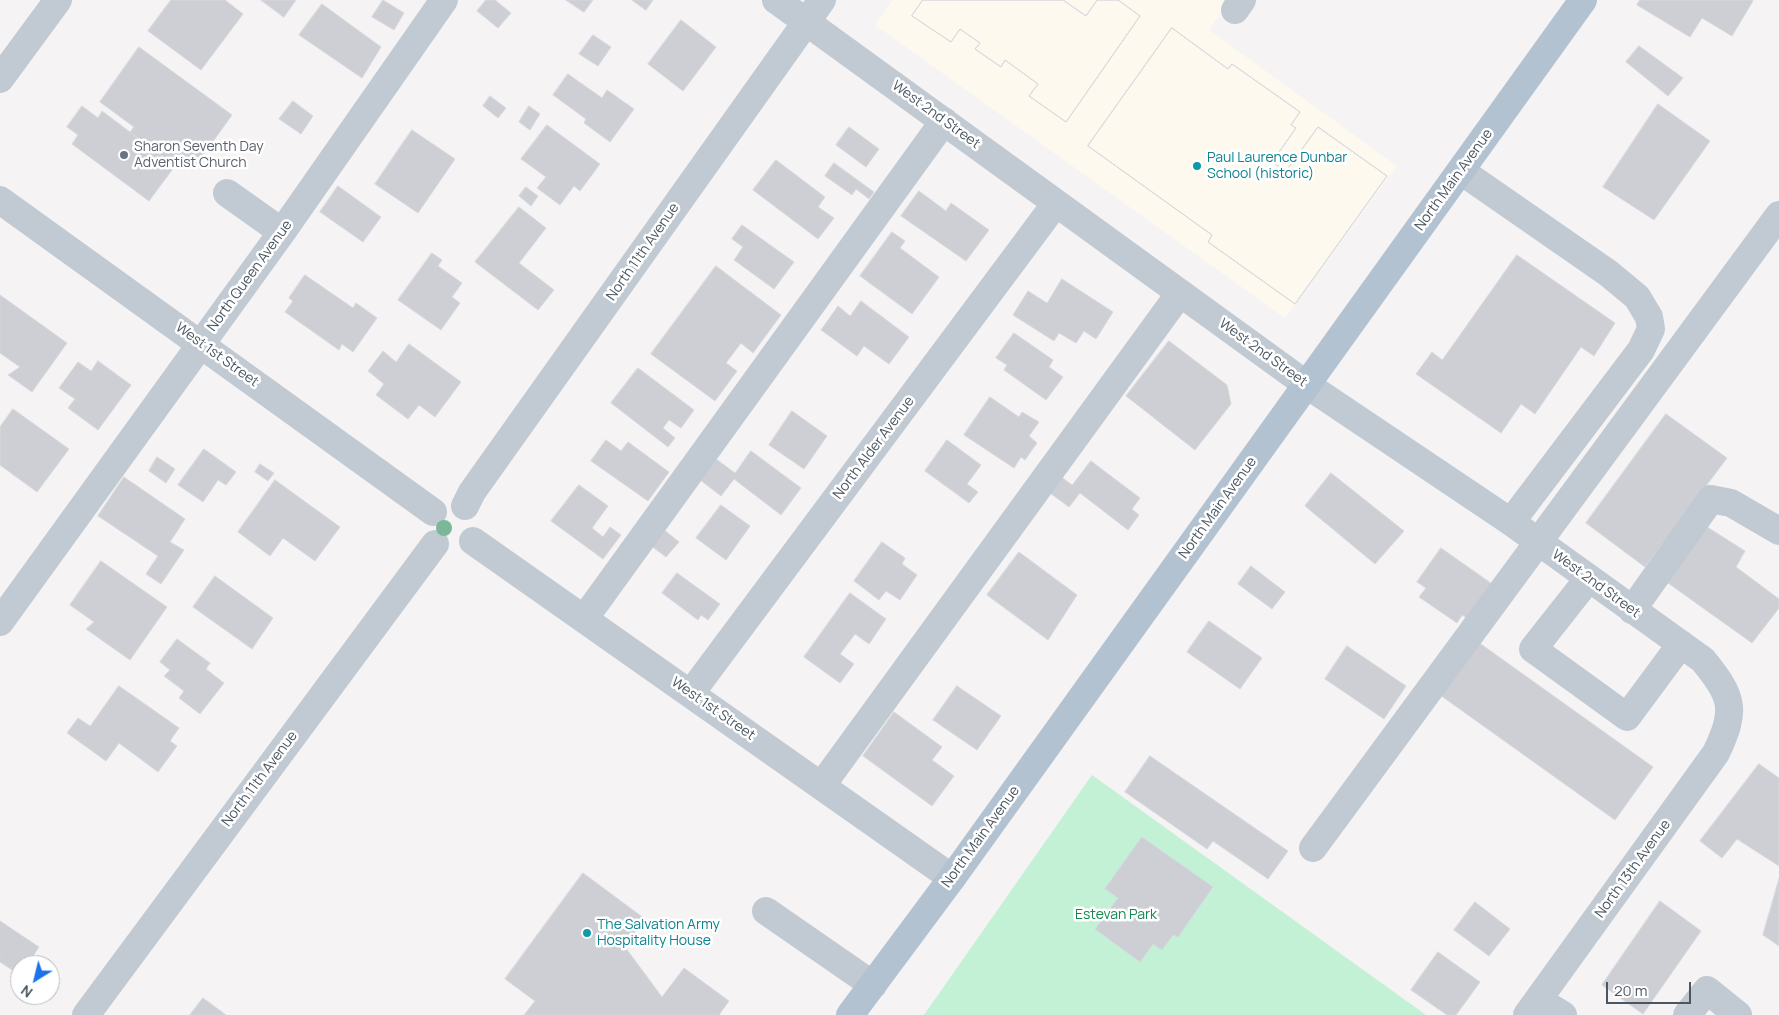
<!DOCTYPE html>
<style>
body{margin:0}
#map{position:relative;width:1779px;height:1015px;overflow:hidden;background:#f5f3f3;font-family:Manrope,sans-serif}
canvas{display:block}
.north{position:absolute;left:10px;top:955px;width:50px;height:50px;box-sizing:border-box;background:#fff;border:1px solid #b7bbc0;border-radius:50%;rotate:216deg;font-size:14px;font-weight:700;line-height:20px;text-align:center;color:#4a5661}
.north::after{content:'';display:block;margin:auto;width:18px;height:22px;background:#1a73e8;clip-path:polygon(50% 0,100% 100%,50% 72%,0 100%)}
.scale{position:absolute;left:1606px;top:982px;width:85px;height:22px;box-sizing:border-box;border:2px solid #4a5661;border-top:0;padding-left:6px;font-size:15px;line-height:18px;white-space:nowrap;color:#4a5661;-webkit-text-stroke:4px #fff;paint-order:stroke}
</style>
<div id="map">
<canvas width="1779" height="1015"></canvas>
<div class="north">N</div>
<div class="scale">20 m</div>
</div>
<script>
const context = document.querySelector('canvas').getContext('2d');
context.lineJoin = 'round';
function paint(path, color) { context.fillStyle = color; context.fill(path, 'evenodd'); }
function strokePath(path, color, width, dash) { context.strokeStyle = color; context.lineWidth = width; context.lineCap = dash ? 'butt' : 'round'; context.setLineDash(dash || []); context.stroke(path); }
function drawText(font, color, halo, rows, align = 'center') {
  context.font = font + ' Manrope,sans-serif'; context.lineWidth = 5; context.setLineDash([]); context.textBaseline = 'middle'; context.strokeStyle = halo; context.fillStyle = color; for (const [text, x, y, turn = 0] of rows) {
    context.save(); context.translate(x, y); context.rotate((+turn || 0) * Math.PI / 180); context.textAlign = isNaN(turn) ? turn : align; if (halo) context.strokeText(text, 0, 0); context.fillText(text, 0, 0); context.restore();
  }
}
paint(new Path2D(`
 M893 0H1230L1209 30 1397 166 1285 318 875 25Z`), '#fdf9ef');
paint(new Path2D(`
 M1092 775 1426 1015H924Z`), '#c3f1d5');
const building = new Path2D(`
 M171 0H225L243 14 201 70 148 31Z
 M261 0H296L284 17Z
 M383 0 404 13 394 30 372 17Z
 M486 0H495L511 13 498 28 477 11Z
 M566 0H593L584 12Z
 M632 0H653L646 10Z
 M923 0H1063L1086 16 1097 0H1118L1140 16 1066 122 1029 96 1038 84 1005 60 1001 67 975 49 980 43 960 29 951 42 912 16Z
 M923 0H1063L1086 16 1097 0H1118L1140 16 1066 122 1029 96 1038 84 1005 60 1001 67 975 49 980 43 960 29 951 42 912 16Z
 M1640 0H1752L1753 1 1732 36 1702 18 1690 37 1637 5Z
 M322 4 381 47 362 78 299 35Z
 M681 20 716 47 683 91 648 64Z
 M1172 28 1228 69 1232 64 1300 112 1291 125 1296 128 1272 162 1286 171 1318 127 1387 176 1295 304 1208 242 1212 235 1088 146Z
 M1172 28 1228 69 1232 64 1300 112 1291 125 1296 128 1272 162 1286 171 1318 127 1387 176 1295 304 1208 242 1212 235 1088 146Z
 M593 35 611 47 598 66 579 54Z
 M1639 46 1683 78 1668 96 1626 62Z
 M139 47 232 115 196 165 183 155 175 166 130 132 134 127 100 102Z
 M568 74 602 98 607 90 634 109 610 142 584 123 586 119 553 95Z
 M490 96 506 108 498 118 483 106Z
 M293 101 313 116 301 134 279 119Z
 M1658 104 1710 141 1654 220 1603 187Z
 M82 106 98 118 102 111 175 166 149 201 72 144 78 135 67 127Z
 M529 106 540 114 530 130 519 122Z
 M547 125 600 164 580 191 574 186 560 205 537 188 546 177 521 159Z
 M849 127 879 149 866 167 836 145Z
 M412 130 455 159 418 213 375 184Z
 M776 160 825 197 818 207 834 218 818 239 753 190Z
 M834 163 874 192 869 199 856 189 852 195 825 176Z
 M338 186 381 217 363 242 320 212Z
 M526 187 538 196 531 206 519 196Z
 M919 191 946 211 951 203 989 230 966 261 901 216Z
 M519 207 546 228 519 263 554 290 538 310 475 262Z
 M742 225 794 262 774 289 734 260 743 247 732 239Z
 M892 232 905 241 900 248 939 277 912 314 860 276Z
 M432 253 442 260 438 266 462 283 452 297 460 303 441 330 398 300Z
 M1517 255 1615 323 1594 356 1581 347 1535 414 1521 404 1501 433 1416 374 1432 352 1442 360Z
 M716 266 781 315 753 353 741 343 726 363 737 371 715 401 651 354Z
 M305 275 353 308 356 303 377 318 353 352 342 344 339 350 285 312 293 301 289 298Z
 M1062 279 1113 312 1096 339 1084 331 1076 343 1059 333 1054 341 1013 315 1028 291 1047 303Z
 M0 295 67 343 32 392 8 375 20 367 0 353Z
 M861 301 909 337 889 364 864 346 857 356 821 330 838 306 850 316Z
 M1014 333 1053 360 1049 367 1063 377 1046 400 1004 370 1007 365 996 358Z
 M1169 341 1227 385 1231 404 1195 450 1126 396Z
 M409 344 461 382 435 417 419 405 408 419 376 395 384 384 368 371 383 351 396 362Z
 M98 361 131 385 98 430 68 408 75 399 59 388 78 362 91 371Z
 M638 368 694 410 681 428 669 420 663 428 675 438 668 447 611 403Z
 M990 397 1019 417 1022 412 1039 422 1029 436 1037 443 1025 460 1021 457 1014 468 964 435Z
 M13 409 69 449 37 492 0 465V427Z
 M792 411 827 436 804 469 769 445Z
 M1666 414 1727 458 1645 567 1586 523Z
 M606 440 621 451 628 442 669 472 648 501 591 461Z
 M947 440 981 465 967 484 978 492 969 503 925 471Z
 M204 449 236 472 226 485 218 480 203 502 178 485Z
 M751 451 801 488 781 515 734 479 721 496 695 476 716 459 735 473Z
 M157 457 175 469 166 483 149 471Z
 M1091 461 1140 498 1132 509 1139 515 1128 530 1080 493 1069 507 1043 488 1055 472 1072 485Z
 M260 464 274 473 268 481 255 472Z
 M1331 473 1404 531 1375 564 1305 506Z
 M124 477 185 519 170 542 184 550 161 584 146 574 158 556 98 516Z
 M275 480 340 527 315 561 283 538 270 556 238 532Z
 M579 485 608 506 592 528 603 537 610 527 621 535 603 559 551 521Z
 M721 505 750 526 726 560 696 538Z
 M658 525 679 542 666 557 646 542Z
 M1704 525 1745 551 1736 567 1779 599V608L1752 643 1668 583Z
 M882 542 905 558 902 564 917 575 900 600 886 591 879 600 854 581Z
 M1441 548 1495 586 1471 621 1462 615 1457 623 1419 597 1426 588 1417 582Z
 M1019 552 1077 595 1048 640 987 595Z
 M101 561 167 607 130 660 86 629 94 622 70 605Z
 M1251 566 1285 592 1272 609 1238 584Z
 M677 573 720 604 708 620 701 615 698 620 662 593Z
 M215 576 273 618 252 649 193 607Z
 M850 593 886 619 869 644 855 634 840 654 854 664 840 683 804 657Z
 M1209 621 1262 658 1240 689 1187 652Z
 M177 639 210 663 206 669 224 683 200 714 179 698 184 691 164 676 170 670 160 662Z
 M1478 642 1653 767 1615 820 1440 695Z
 M1347 646 1406 686 1384 719 1325 679Z
 M119 686 179 728 170 741 177 746 158 772 119 743 106 761 67 733 78 718 90 726Z
 M957 686 1001 716 977 750 933 720Z
 M894 712 942 747 932 760 954 776 932 806 863 756Z
 M1150 756 1288 851 1268 879 1213 841 1207 849 1125 792Z
 M1759 764 1779 778V866L1737 839 1722 858 1700 841Z
 M1142 837 1213 887 1178 937 1173 935 1162 950 1153 944 1140 962 1095 929 1118 898 1105 889Z
 M583 873 645 919 625 947 662 997 684 968 729 1001 719 1015H524L535 1001 505 979Z
 M1779 879V946L1763 935Z
 M1660 901 1701 931 1643 1014 1602 985Z
 M1475 902 1510 929 1489 956 1454 930Z
 M0 921 39 947 27 965H20V975L0 962Z
 M1438 952 1480 982 1456 1015H1447L1411 990Z
 M203 998 226 1015H190Z`);
paint(building, '#cdcfd5');
strokePath(building, '#d7d9de', 1);
strokePath(new Path2D(`
 M776 0 1307 385 1511 522 1703 660C1733 697 1737 709 1716 753L1527 1015
 M1235 10 1242 0
 M0 79 58 0
 M1461 171 1608 273 1637 297 1649 317 1651 329 1641 350 1511 522
 M227 193 282 232
 M0 200 433 512
 M465 506 472 492 822 0
 M473 541 952 878
 M1589 578 1533 649 1627 717 1681 644
 M1632 610 1711 499 1731 503 1779 531
 M584 619 944 121
 M0 622 282 232 444 0
 M691 693 1056 203
 M822 785 1180 293
 M1313 848 1779 215
 M766 911 873 985
 M1538 1000 1563 1015
 M86 1015 435 544
 M1687 1015 1707 990 1738 1015`), '#c1cad2', 28);
strokePath(new Path2D(`
 M850 1015 952 878 1583 0`), '#b3c2d1', 28);
context.fillStyle = '#7bb799';
for (const [x, y] of [
 [444,528]
]) { context.beginPath(); context.arc(x, y, 8, 0, 2 * Math.PI); context.fill(); }
for (const [x, y, r, color] of [
 [124,155,5,"#6b7280"],
 [1197,166,5,"#0f9aa8"],
 [587,933,5,"#0f9aa8"]
]) { const dot = new Path2D(); dot.arc(x, y, r, 0, 2 * Math.PI); context.fillStyle = color; context.fill(dot); strokePath(dot, '#fff', 2); }
drawText('14px', '#4a5661', '#fff', [
 ["West 2nd Street",936,115,36],
 ["North Main Avenue",1454,180,-54],
 ["North 11th Avenue",643,252,-55],
 ["North Queen Avenue",250,276,-54],
 ["West 2nd Street",1263,353,36],
 ["West 1st Street",217,355,36],
 ["North Alder Avenue",874,448,-53],
 ["North Main Avenue",1218,508,-54],
 ["West 2nd Street",1596,584,36],
 ["West 1st Street",713,709,35],
 ["North 11th Avenue",260,779,-53],
 ["North Main Avenue",981,837,-54],
 ["North 13th Avenue",1633,869,-54]
]);
drawText('14px', '#5b616d', '#fff', [
 ["Sharon Seventh Day",134,147],
 ["Adventist Church",134,163]
], 'left');
drawText('14px', '#0d838f', '#fff', [
 ["Paul Laurence Dunbar",1207,158],
 ["School (historic)",1207,174],
 ["The Salvation Army",597,925],
 ["Hospitality House",597,941]
], 'left');
drawText('14px', '#17864f', '#fff', [
 ["Estevan Park",1116,915]
]);
</script>
